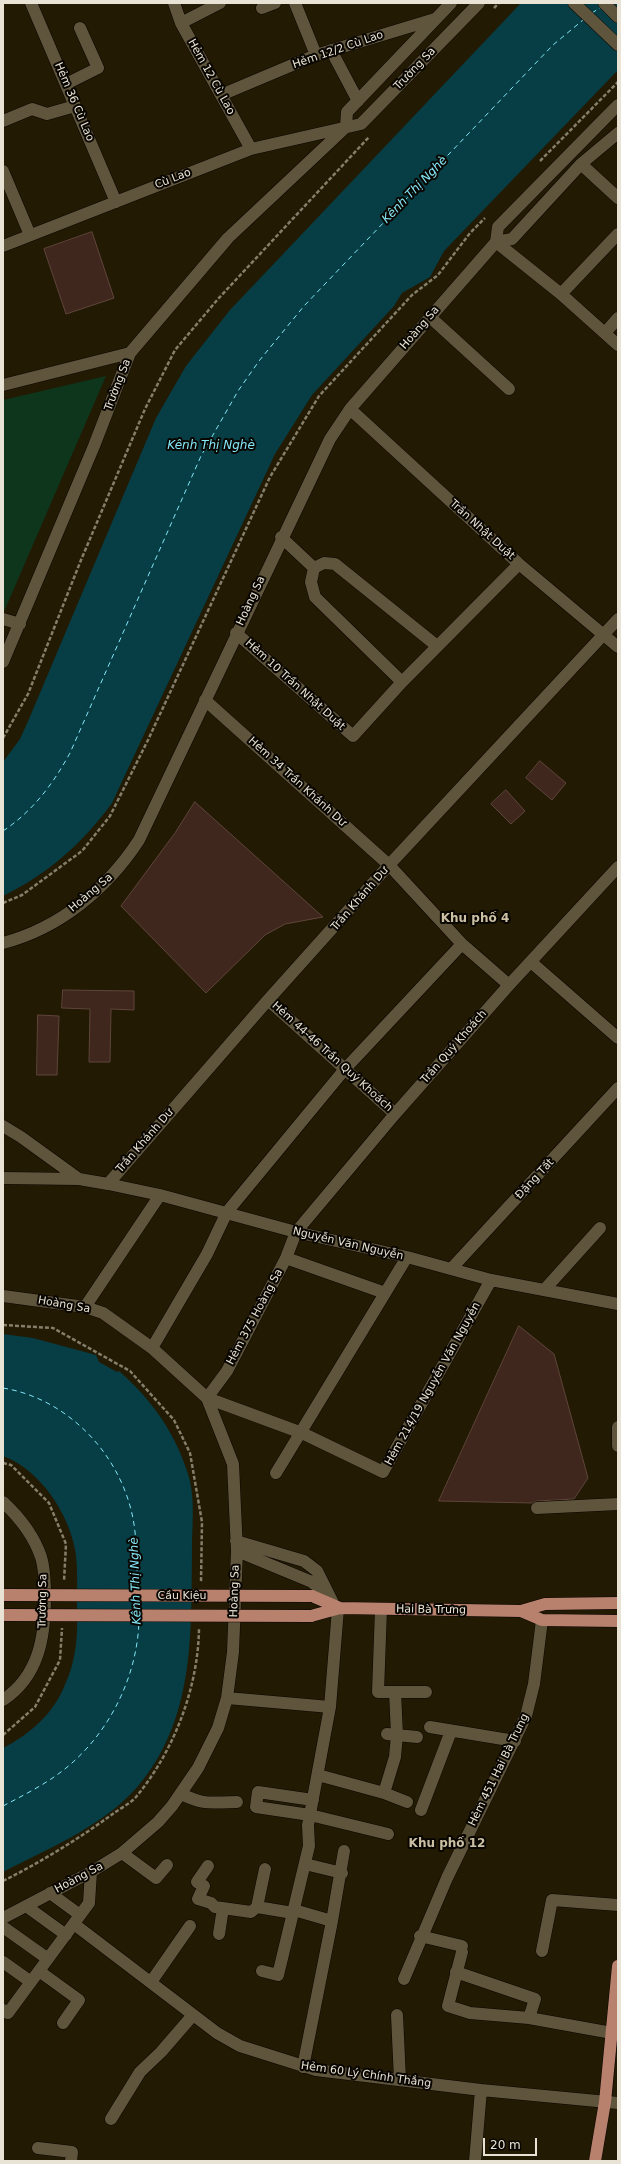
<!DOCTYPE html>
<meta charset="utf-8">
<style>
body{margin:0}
#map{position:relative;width:621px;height:2164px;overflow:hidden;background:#221a03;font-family:"DejaVu Sans",sans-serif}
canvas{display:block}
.frame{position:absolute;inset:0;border:4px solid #e9e3d5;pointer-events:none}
.scale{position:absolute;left:483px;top:2138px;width:54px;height:18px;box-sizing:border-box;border:2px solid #e9e3d5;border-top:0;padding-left:5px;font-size:12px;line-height:14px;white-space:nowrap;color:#e9e3d5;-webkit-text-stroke:3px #090601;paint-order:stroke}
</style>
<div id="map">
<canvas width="621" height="2164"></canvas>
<div class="frame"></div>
<div class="scale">20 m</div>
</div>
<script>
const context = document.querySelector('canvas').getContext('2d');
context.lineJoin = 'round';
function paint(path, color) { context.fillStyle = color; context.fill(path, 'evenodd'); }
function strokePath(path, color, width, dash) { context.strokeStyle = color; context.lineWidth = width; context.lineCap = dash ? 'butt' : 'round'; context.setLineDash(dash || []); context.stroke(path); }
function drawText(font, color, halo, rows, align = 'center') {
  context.font = font + ' "DejaVu Sans",sans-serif'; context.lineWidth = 4; context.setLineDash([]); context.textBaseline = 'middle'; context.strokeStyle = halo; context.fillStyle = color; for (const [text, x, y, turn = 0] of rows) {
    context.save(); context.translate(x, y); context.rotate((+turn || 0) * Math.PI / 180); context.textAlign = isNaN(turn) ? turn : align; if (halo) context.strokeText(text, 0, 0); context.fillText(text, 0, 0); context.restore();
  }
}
paint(new Path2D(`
 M106 376 3 614V400Z`), '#0e361c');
paint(new Path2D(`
 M521 3H618V70L444 251 430 277 402 293 394 306 312 395 275 454 112 803C83 843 48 874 3 896V762L20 739 29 719 156 418 186 366 230 310Z
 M3 1334 33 1338 96 1355 99 1362 117 1372 119 1371C151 1399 174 1431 187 1471 196 1496 192 1525 192 1551 191 1631 195 1713 143 1780 109 1824 51 1847 3 1872V1748C29 1735 53 1714 64 1687 77 1660 78 1633 77 1604 77 1586 78 1567 75 1549 68 1512 39 1469 3 1456Z`), '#073e45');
strokePath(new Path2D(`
 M592 13 601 7
 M3 831C33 811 53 784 70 753L201 456 238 391 259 361 304 306 553 45 583 20
 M3 1388C64 1398 114 1448 130 1506 138 1533 136 1562 138 1590
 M139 1601V1610
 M3 1806C20 1797 38 1788 54 1777 104 1743 137 1682 139 1621`), '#83e7f7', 1, [5, 4]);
const building = new Path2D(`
 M92 232 114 298 66 314 44 249Z
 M540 761 566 783 552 800 526 778Z
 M506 790 525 811 511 824 491 804Z
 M195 802 323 917 285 924 265 935 206 993 121 906 175 833Z
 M63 990 134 991V1010L111 1009 110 1062H89L90 1009 62 1008Z
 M38 1015 59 1016 57 1075H37Z
 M519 1326 554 1354 588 1478 574 1499 537 1501 532 1503 439 1501Z`);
paint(building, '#40271e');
strokePath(building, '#5f453b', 1);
const minor = new Path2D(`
 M31 3 116 202
 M174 3 181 23 251 149
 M295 3 316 55
 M574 3 618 45
 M604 3 618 17
 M262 8 275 3
 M181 23 220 3
 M331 50 358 101
 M66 84 98 68 80 28
 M221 95 316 55 435 19
 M3 121 32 109 47 114 75 106
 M581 164 618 198
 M3 171 30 235
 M496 242 512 239 581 164 618 133
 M496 242 561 294 618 345
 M3 246 251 149 361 124 479 3
 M561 294 618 234
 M430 317 509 389
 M605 333 618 318
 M3 385 130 353
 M350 409 519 564 618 647
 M281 537 314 568 311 582 315 597 402 682
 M314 568 324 563 335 564 437 646
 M3 619 20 624
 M236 633 353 736 402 682 519 564
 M3 662 94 446 130 353 228 238 346 127 347 112 451 3
 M205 700 389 865 462 944 509 985
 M3 943C60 928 107 889 139 840L330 439 350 409 496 242 498 227 618 105
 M531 962 618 1038
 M268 1000 395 1114
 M3 1126 21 1137 79 1179
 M3 1178 79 1179 108 1184 160 1195 296 1232 407 1257 491 1280 618 1304
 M108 1184 268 1000 389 865 618 619
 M286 1258 385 1293
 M451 1269 618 1088
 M491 1280 383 1472 302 1433 207 1398 227 1371 286 1258 296 1232 395 1114 509 985 618 867
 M545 1289 600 1228
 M3 1296 85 1307 103 1313 152 1348 207 1398 233 1464 237 1551 233 1652 227 1698 218 1728 198 1768 172 1806 158 1822 122 1853 91 1872 3 1918
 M85 1307 160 1195
 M152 1348 207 1254 227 1212 345 1069 462 944
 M618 1427V1446
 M276 1473 407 1257
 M3 1502C19 1517 34 1536 41 1557 45 1570 45 1584 45 1597 45 1637 39 1676 3 1700
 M537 1508 618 1504
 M236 1541 304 1561 317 1571 332 1601
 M237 1551 312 1582 325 1594
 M381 1609 378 1692H426
 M227 1698 330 1707
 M430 1727 515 1741
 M387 1734 417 1737
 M318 1775 384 1793 407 1802
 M384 1793 395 1757 397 1735 395 1692
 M181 1794C207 1806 209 1802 237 1802
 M313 1800 258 1792 256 1807 310 1815 388 1834
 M421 1810 451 1731
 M122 1853 156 1878 167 1865
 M305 1864 342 1873
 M208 1866 197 1882 204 1886 198 1899 211 1903 215 1907 251 1912 257 1907 293 1913
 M50 1893 80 1915
 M26 1906 66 1935
 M257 1907 265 1869
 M294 1910 332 1921 303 2067
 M332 1921 344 1851
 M74 1924 217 2033 240 2046 316 2070 481 2090 618 2103
 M3 1927 48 1959
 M219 1934 223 1908
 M420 1936 462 1946
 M542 1951 552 1900 618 1905
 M462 1952 448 2006 470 2013 529 2018 612 2033
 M3 1962 31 1982
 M39 1971 79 2000 63 2023
 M262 1971 278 1975 309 1846 308 1825 330 1707 338 1609
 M456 1972 535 1999 529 2018
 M404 1979 447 1878 526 1716 534 1684 542 1620
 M151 1982 190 1926
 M3 2010 8 2013 89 1903 91 1872
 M397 2015 400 2080
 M111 2119 140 2072 161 2052 193 2015
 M38 2148 72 2152 71 2161
 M475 2161 481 2090`);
const major = new Path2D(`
 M312 1596 340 1608
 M521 1611 542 1620 618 1621
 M311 1616 340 1608 521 1611 545 1604 618 1603
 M595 2161 605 2102 618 1966`);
strokePath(minor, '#0c0500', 13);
strokePath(major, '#0c0500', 13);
strokePath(new Path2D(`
 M494 8 499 3
 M540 161 618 82
 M3 738 28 694 81 560 145 409 175 350 218 299 369 137
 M3 903 22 895 82 851 110 816 148 740 270 477 319 396 412 295 438 275 470 233 485 218
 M3 1325 53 1328 130 1371 174 1420 190 1453 202 1522 201 1582
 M3 1463 11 1465 49 1503 66 1544 64 1581
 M3 1735 35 1707 60 1660 62 1628
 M3 1881C41 1862 80 1838 114 1813 121 1808 131 1803 136 1797 174 1751 198 1688 199 1629`), '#857e6b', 2.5, [4, 2]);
strokePath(minor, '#5f553c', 12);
strokePath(major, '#b7816e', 12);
const majorBridge = new Path2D(`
 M3 1595 312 1596
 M3 1615 311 1616`);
strokePath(majorBridge, '#0c0500', 13, []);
strokePath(majorBridge, '#b7816e', 12);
drawText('11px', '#e9e3d5', '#090601', [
 ["Hẻm 12/2 Cù Lao",338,50,-19],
 ["Trường Sa",415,69,-46],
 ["Hẻm 12 Cù Lao",211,77,61],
 ["Hẻm 36 Cù Lao",74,102,67],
 ["Cù Lao",173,179,-21],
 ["Hoàng Sa",420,328,-49],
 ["Trường Sa",118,385,-69],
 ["Trần Nhật Duật",482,530,42],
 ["Hoàng Sa",251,601,-65],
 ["Hẻm 10 Trần Nhật Duật",295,685,42],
 ["Hẻm 34 Trần Khánh Dư",297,782,42],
 ["Hoàng Sa",91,893,-40],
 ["Trần Khánh Dư",360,899,-49],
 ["Trần Quý Khoách",454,1047,-49],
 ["Hẻm 44-46 Trần Quý Khoách",332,1057,42],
 ["Trần Khánh Dư",145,1141,-49],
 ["Ðặng Tất",535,1179,-47],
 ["Nguyễn Văn Nguyễn",348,1244,13],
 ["Hoàng Sa",64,1305,10],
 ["Hẻm 375 Hoàng Sa",255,1317,-62],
 ["Hẻm 214/19 Nguyễn Văn Nguyễn",433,1384,-61],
 ["Hoàng Sa",235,1591,-88],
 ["Cầu Kiệu",182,1596],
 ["Trường Sa",43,1601,-89],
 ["Hai Bà Trưng",431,1610,1],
 ["Hẻm 451 Hai Bà Trưng",499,1770,-64],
 ["Hoàng Sa",79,1878,-28],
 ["Hẻm 60 Lý Chính Thắng",366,2075,8]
]);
drawText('italic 12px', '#83e7f7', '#090601', [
 ["Kênh Thị Nghè",415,190,-46],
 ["Kênh Thị Nghè",211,446],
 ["Kênh Thị Nghè",136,1581,-92]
]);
drawText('bold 12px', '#cbc0a4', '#090601', [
 ["Khu phố 4",475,919],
 ["Khu phố 12",447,1844]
]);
</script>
